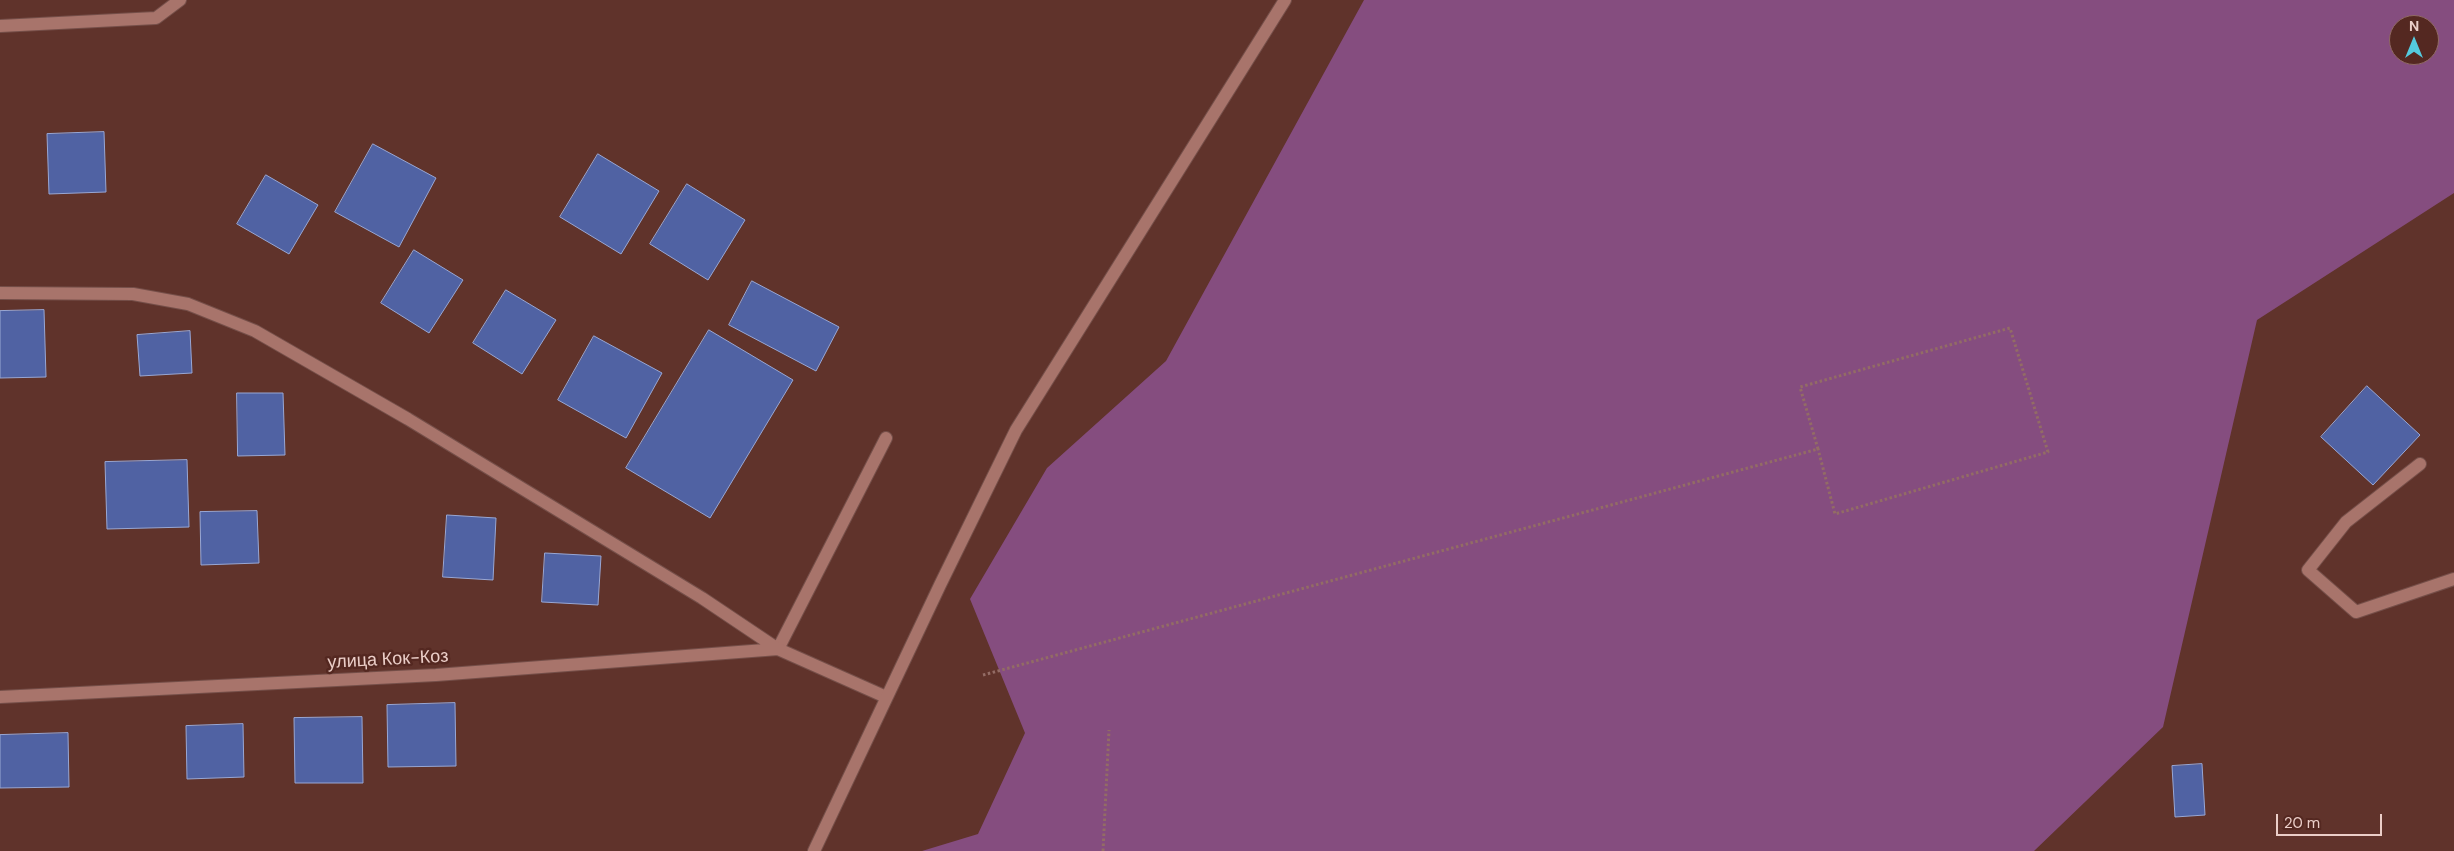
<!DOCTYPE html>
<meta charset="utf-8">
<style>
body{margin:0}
#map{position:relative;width:2454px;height:851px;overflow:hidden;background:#60332b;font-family:"DM Sans",sans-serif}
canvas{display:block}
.north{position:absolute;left:2389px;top:15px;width:50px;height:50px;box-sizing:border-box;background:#542821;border:1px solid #906a64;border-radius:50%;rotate:0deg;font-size:14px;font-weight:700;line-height:20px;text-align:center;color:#ebcec8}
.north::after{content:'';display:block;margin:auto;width:18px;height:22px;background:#54cade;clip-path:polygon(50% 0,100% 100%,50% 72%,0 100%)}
.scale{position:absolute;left:2276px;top:814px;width:106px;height:22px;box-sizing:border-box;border:2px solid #ebcec8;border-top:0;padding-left:6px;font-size:15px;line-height:18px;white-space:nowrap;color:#ebcec8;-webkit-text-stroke:4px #542821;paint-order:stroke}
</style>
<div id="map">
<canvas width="2454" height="851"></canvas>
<div class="north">N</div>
<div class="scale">20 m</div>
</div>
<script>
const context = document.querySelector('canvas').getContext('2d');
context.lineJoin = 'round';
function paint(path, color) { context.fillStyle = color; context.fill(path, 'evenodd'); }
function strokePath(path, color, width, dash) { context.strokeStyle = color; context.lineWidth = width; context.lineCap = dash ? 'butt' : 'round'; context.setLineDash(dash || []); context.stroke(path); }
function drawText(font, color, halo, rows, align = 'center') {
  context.font = font + ' "DM Sans",sans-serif'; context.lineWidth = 5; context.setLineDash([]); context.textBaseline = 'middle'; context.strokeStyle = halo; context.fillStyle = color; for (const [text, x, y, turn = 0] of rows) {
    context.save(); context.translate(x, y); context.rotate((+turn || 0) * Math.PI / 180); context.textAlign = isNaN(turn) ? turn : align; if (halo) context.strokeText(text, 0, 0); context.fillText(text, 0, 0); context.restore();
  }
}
paint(new Path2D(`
 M1364 0H2454V193L2257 320 2163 727 2034 851H922L978 834 1025 733 970 599 1047 468 1166 361ZM2399 25H2429V55H2399Z`), '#854d7f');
const building = new Path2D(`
 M104 132 106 192 49 194 47 134Z
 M373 144 436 178 399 247 335 212Z
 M598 154 659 191 621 254 560 217Z
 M266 175 318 205 289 254 237 224Z
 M687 184 745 220 708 280 650 244Z
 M414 250 463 280 429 333 381 303Z
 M752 281 839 327 816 371 729 325Z
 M506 290 556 320 522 374 473 343Z
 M44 310 46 377 0 378V311Z
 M709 330 793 380 710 518 626 468Z
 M190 331 192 373 140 376 137 335Z
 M594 336 662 373 626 438 558 400Z
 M2367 386 2420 435 2373 485 2321 437Z
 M237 393H283L285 455 238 456Z
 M187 460 189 527 107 529 105 462Z
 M257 511 259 563 201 565 200 512Z
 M447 515 496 518 493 580 443 577Z
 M545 553 601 556 598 605 542 602Z
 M455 703 456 766 388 767 387 705Z
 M362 717 363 783H295L294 718Z
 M243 724 244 777 187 779 186 726Z
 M68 733 69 787 0 788V735Z
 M2202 764 2205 815 2175 817 2172 766Z`);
paint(building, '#5062a3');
strokePath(building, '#98a7d4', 1);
const service = new Path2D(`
 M0 26 156 18 180 0
 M2420 464 2346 522 2308 570 2356 612 2454 579
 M778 649 886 438`);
const minor = new Path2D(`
 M0 293 133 294 188 304 255 331 408 419 702 598 778 649 886 697
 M0 697 436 675 778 649`);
const tertiary = new Path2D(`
 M814 851 940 585 1016 430 1285 0`);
strokePath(service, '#754f49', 14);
strokePath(minor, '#754f49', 14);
strokePath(tertiary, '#754f49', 14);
strokePath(new Path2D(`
 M983 675 1818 449 1800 387 2010 328 2048 452 1835 514 1818 449
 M1103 851 1109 730`), '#936c65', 3, [2.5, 2.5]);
strokePath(service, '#a8746b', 12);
strokePath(minor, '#a8746b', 12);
strokePath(tertiary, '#a8746b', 12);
drawText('18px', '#ebcec8', '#542821', [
 ["улица Кок-Коз",388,660,-3]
]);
</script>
